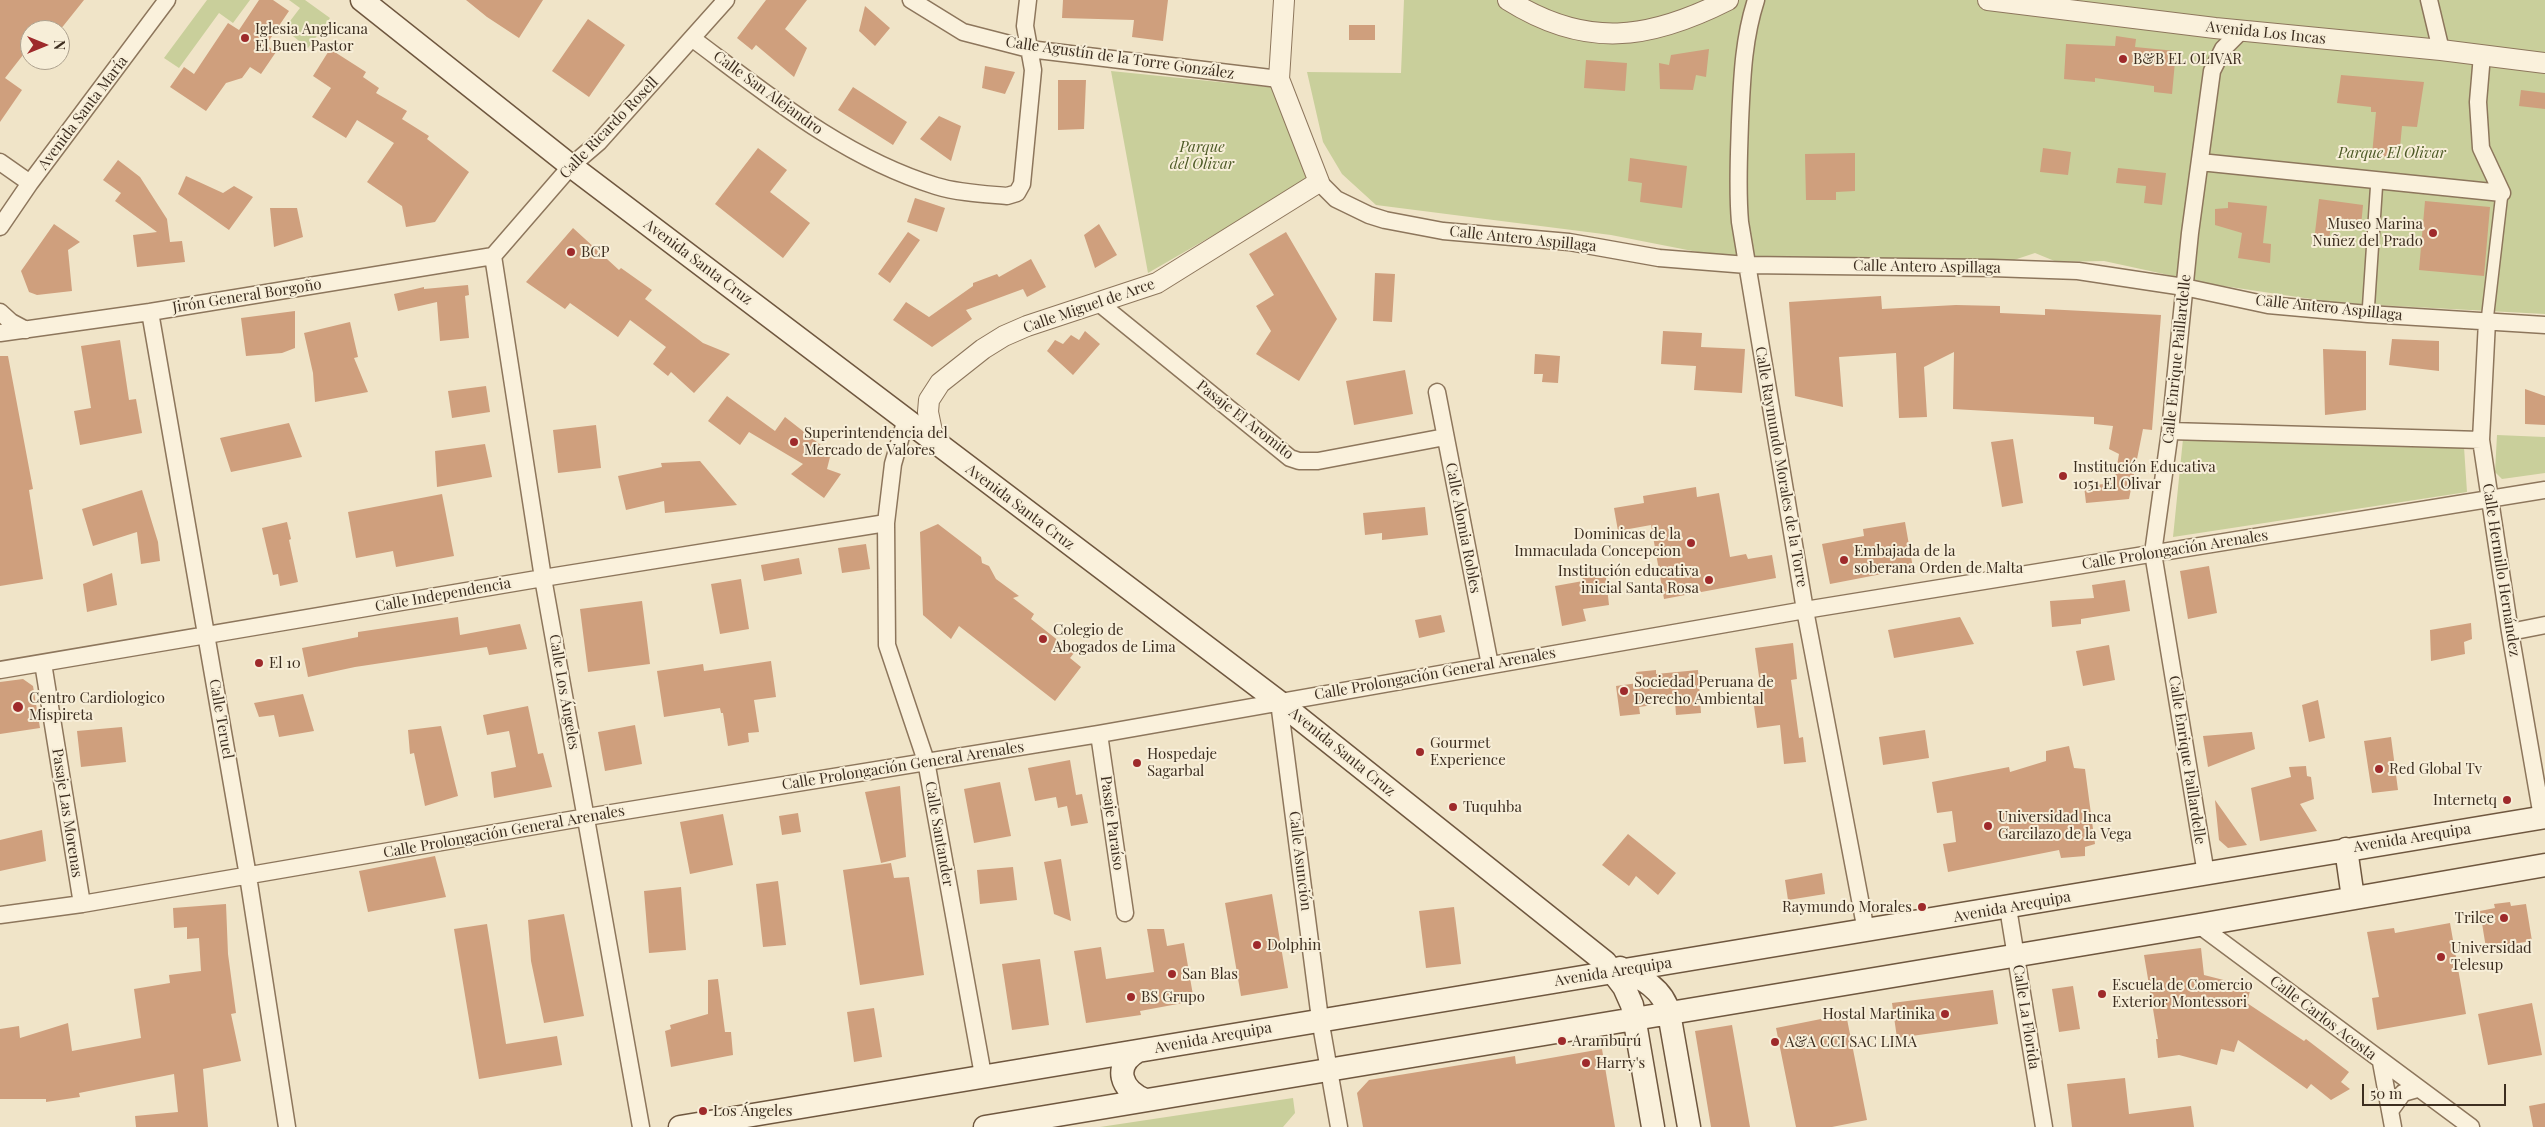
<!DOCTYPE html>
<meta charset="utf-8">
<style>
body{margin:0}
#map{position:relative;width:2545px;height:1127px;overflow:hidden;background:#f0e4c8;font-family:"Playfair Display",serif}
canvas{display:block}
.north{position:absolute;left:20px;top:20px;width:50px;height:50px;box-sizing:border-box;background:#f7eed8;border:1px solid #ada18e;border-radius:50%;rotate:90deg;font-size:14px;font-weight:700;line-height:20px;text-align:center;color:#3d2e20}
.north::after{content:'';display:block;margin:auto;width:18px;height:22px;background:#9e2a2b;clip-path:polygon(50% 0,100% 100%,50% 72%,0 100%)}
.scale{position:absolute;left:2362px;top:1084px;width:144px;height:22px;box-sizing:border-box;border:2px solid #3d2e20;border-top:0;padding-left:6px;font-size:15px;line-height:18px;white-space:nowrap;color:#3d2e20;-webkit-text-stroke:4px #f7eed8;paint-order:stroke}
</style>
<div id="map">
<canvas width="2545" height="1127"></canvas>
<div class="north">N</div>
<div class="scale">50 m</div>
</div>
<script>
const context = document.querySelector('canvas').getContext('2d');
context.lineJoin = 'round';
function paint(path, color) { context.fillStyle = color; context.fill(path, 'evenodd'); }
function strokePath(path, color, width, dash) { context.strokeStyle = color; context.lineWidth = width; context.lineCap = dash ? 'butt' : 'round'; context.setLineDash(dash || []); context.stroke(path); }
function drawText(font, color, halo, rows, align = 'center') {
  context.font = font + ' "Playfair Display",serif'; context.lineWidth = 4; context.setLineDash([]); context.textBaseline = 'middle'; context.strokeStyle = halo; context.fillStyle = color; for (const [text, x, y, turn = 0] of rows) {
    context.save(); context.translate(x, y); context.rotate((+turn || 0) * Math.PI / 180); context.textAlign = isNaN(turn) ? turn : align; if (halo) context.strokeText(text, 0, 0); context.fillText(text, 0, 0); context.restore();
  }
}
paint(new Path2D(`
 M207 0H250L233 23 219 13 179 68 164 58Z
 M289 0H305L330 18 308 48 284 29 300 8Z
 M1404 0H2545V314L2338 303 2210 284 2104 261 2057 262 2035 253 2011 261 1937 266 1713 255 1611 235 1376 205 1342 174 1323 142 1307 72 1401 73Z
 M1111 71 1278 88 1307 181 1148 273Z
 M2497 435 2545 437V473L2502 479 2495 472Z
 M2183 439 2464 447 2467 492 2173 537Z
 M1293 1098 1295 1113 1283 1127H1100Z`), '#c9cf9b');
paint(new Path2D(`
 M0 0H84L60 30H30V46L5 78 22 90 0 122Z
 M259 0H273L289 11 266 45 276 52 261 74 250 67 242 78 226 83 206 111 170 87 184 67 194 74 228 23 239 30Z
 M466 0H543L519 38 487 17Z
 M766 0H807L785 29 807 48 794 77 756 45 752 50 737 38Z
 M1063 0H1168L1163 41 1132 37 1134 20 1062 18Z
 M865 6 890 28 875 46 859 31Z
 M588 19 625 45 589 97 552 71Z
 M1349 25H1375V40H1349Z
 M2116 36 2136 39 2135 47 2176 51 2172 94 2154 92V86L2095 78V82L2064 79 2066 44 2115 46Z
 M330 49 366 72 363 77 379 88 376 93 407 111 402 119 429 136 427 139 469 172 435 222 406 227 402 206 367 182 394 143 357 120 346 138 312 117 331 88 313 76Z
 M1709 49 1706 77 1696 75 1693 90 1660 89 1659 63 1669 65 1671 55Z
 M1586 60 1627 63 1625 91 1584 88Z
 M985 66 1015 72 1005 94 982 88Z
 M2341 75 2424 82 2417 127 2402 126 2399 158 2372 155 2376 112H2371V107L2337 103Z
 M1058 80H1086L1084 129 1058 130Z
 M853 87 907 122 893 145 838 110Z
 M2521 90 2545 93V109L2519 106Z
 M939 116 961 126 951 161 920 139Z
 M758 148 787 170 770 192 810 223 783 258 715 204Z
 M2043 148 2071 152 2068 175 2040 172Z
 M1855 153V191L1836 192V200H1806L1805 154Z
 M1630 158 1687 166 1682 208 1640 202 1642 183 1628 181Z
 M118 160 140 177 167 219 170 242 182 241 185 262 137 267 133 235 157 232 115 201 121 193 103 180Z
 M2118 168 2166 173 2162 205 2144 203 2146 186 2116 183Z
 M186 176 223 193 234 186 253 197 229 230 178 194Z
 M915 198 945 208 937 232 907 222Z
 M2319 199 2363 205 2361 226 2331 223 2329 242 2314 241Z
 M2425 201 2490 207 2484 276 2419 270Z
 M2228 202 2267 206 2263 243 2271 244 2270 263 2238 258 2242 233 2215 225V209L2228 208Z
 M270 208H297L303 237 274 247Z
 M54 224 80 242 68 250 72 291 37 295 29 292 21 271Z
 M1099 224 1117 255 1095 268 1084 235Z
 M573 228 619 270 621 268 652 290 645 299 703 343 730 354 694 393 671 372 668 376 653 364 666 347 630 320 618 337 570 303 565 309 526 282Z
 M908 232 920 240 890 283 878 274Z
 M1286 232 1337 319 1299 381 1256 354 1271 331 1256 306 1274 295 1249 254Z
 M1031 259 1046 287 1027 297 1023 289 966 310 972 319 932 347 893 320 906 302 929 317 973 286V283L997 274 999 277Z
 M1375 273 1395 274 1392 322 1373 321Z
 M468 285 469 295 465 296 469 338 440 341 437 302 398 311 394 294 424 287V289Z
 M1881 296 1882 309 1956 305 2000 306V313L2045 315V309L2161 315 2152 430 2143 429 2129 499 2086 503 2084 486 2114 483 2119 454 2109 449 2113 426 2094 424V417L1953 409 1954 352 1924 367 1927 417 1899 418 1896 353 1839 357 1843 407 1795 396 1789 302Z
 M295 311V348L282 353 246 356 241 318Z
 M350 322 358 357 354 358 368 392 315 402 313 373 304 333Z
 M1085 331 1100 344 1073 375 1047 351 1055 340 1063 344 1071 335 1079 340Z
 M1663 331 1702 333 1701 347 1745 349 1742 393 1694 390 1696 366 1661 364Z
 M2392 339 2439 341V371L2389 365Z
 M120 340 129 400 136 399 142 433 80 445 74 411 91 408 81 346Z
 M2323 349 2366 351V410L2325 415Z
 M1535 354 1560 356 1558 383 1542 382 1543 374H1534Z
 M0 356H8L33 489 29 490 43 579 0 586Z
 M1405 370 1413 414 1354 425 1346 381Z
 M486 386 490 412 452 418 448 391Z
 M2525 389 2545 396V425L2525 424Z
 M727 396 775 431 785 417 831 453 827 469 841 474 824 498 791 474 803 464 749 432 740 445 708 421Z
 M289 423 302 457 231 472 220 438Z
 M596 425 601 468 558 473 553 430Z
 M2013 439 2023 503 2002 507 1991 442Z
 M485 444 492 477 437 487 435 451Z
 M700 461 737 505 665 513 664 501 626 510 618 476 662 467 661 463Z
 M1696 487 1697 497 1719 493 1730 557 1746 554 1748 559 1772 555 1776 578 1664 599 1651 525 1618 531 1614 508 1644 503 1643 496Z
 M142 490 158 542 160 561 141 564 137 532 93 546 82 509Z
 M442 494 454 556 396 567 393 551 356 558 348 512Z
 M1425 507 1428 535 1382 540V533L1365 535 1363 513Z
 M287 522 291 539 289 540 298 582 280 586 278 574 273 575 262 528Z
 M1905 522 1913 568 1830 584 1822 544 1864 536 1863 529Z
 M938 524 981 557 982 563 989 566 996 579 1019 596 1013 598 1034 614 1031 619 1074 653 1070 658 1081 667 1055 701 959 626 951 639 923 615 920 532Z
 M866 544 870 569 842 573 838 548Z
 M799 558 802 574 764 581 761 565Z
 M2209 566 2217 613 2188 619 2180 571Z
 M1605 569 1609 605 1583 609 1586 621 1562 626 1555 586 1583 581 1582 573Z
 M112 573 117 605 87 612 83 584Z
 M741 579 749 629 720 634 711 584Z
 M2125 580 2130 611 2081 619V624L2052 627 2050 601 2094 598 2092 585Z
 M642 601 650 664 588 672 580 609Z
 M1441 615 1445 632 1419 638 1415 620Z
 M458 617 460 635 520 624 527 649 489 655 487 647 355 667 308 677 302 648 358 637V632Z
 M1960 617 1974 644 1894 658 1888 630Z
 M2471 623 2472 639 2464 642 2465 654 2431 661 2430 630Z
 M1793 643 1797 679 1791 680 1799 738 1803 737 1806 762 1784 764 1780 725 1757 728 1754 706 1763 705 1755 648Z
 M2109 645 2115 680 2083 686 2076 651Z
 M771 661 776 697 754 700 759 732 748 733 749 742 728 746 723 713H721L720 708 664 717 657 671 703 664 704 671Z
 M1656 670V674L1698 670 1701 713 1676 715 1675 702 1639 707 1640 714 1620 716 1616 686 1638 683 1636 672Z
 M23 679 33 686 40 728 0 734V682Z
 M303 694 314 731 279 737 274 715 259 717 254 703Z
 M2318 700 2325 738 2309 742 2302 705Z
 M528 706 538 754 543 753 552 787 494 798 491 772 516 767 509 731 487 735 483 715Z
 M635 725 642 764 605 771 598 732Z
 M441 726 458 796 425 806 414 753 410 754 408 730Z
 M122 727 126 762 81 767 77 731Z
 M1925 730 1929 758 1883 765 1879 737Z
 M2252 732 2255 749 2208 767 2203 736Z
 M2391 737 2398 790 2372 793 2364 741Z
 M2069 746 2074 768 2085 769 2095 844 2085 847V856L2061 858 2059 850 1948 872 1943 844 1956 842 1952 811 1937 813 1932 782 2009 767 2010 772 2046 761V751Z
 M1070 760 1076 795 1082 794 1088 823 1071 826 1067 806 1058 808 1056 797 1035 801 1028 768Z
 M2306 766 2307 776 2311 777 2314 799 2300 804 2317 831 2260 841 2251 788 2291 777 2289 767Z
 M1000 782 1011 836 974 843 964 789Z
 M900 786 906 857 881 863 865 792Z
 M2215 800 2247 845 2228 848 2219 840Z
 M798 813 801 832 782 835 779 816Z
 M723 814 733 865 690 874 680 822Z
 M42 830 46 861 0 871V840Z
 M1628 834 1676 873 1658 895 1636 876 1629 886 1602 865Z
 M435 856 446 897 368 912 359 871Z
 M1061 859 1071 921 1054 914 1044 862Z
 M891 863 894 878 909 877 924 975 860 985 843 870Z
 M1013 867 1017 900 980 904 977 870Z
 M1822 873 1825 894 1788 900 1785 880Z
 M778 881 786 945 763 947 756 884Z
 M681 887 686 950 649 953 644 891Z
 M1272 894 1288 988 1241 996 1225 903Z
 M2510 902 2511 906 2526 904 2532 941 2486 948 2480 911 2495 908 2494 904Z
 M226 904 228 954 236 1013 231 1014 241 1061 203 1069 208 1127H136L135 1116 178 1112 174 1074 79 1093 80 1097 46 1102V1099H0V1029L19 1026 20 1038 68 1023 72 1051 141 1038 134 989 170 983 169 975 201 971 199 938 187 939V927L174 928 173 908Z
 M1454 907 1461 964 1426 968 1419 911Z
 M564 914 584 1016 544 1023 531 961 528 920Z
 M2450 923 2466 1014 2377 1030 2372 998 2379 997 2367 932 2394 928 2395 933Z
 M487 924 506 1044 557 1036 562 1065 479 1079 454 929Z
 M1147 929H1164L1167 946 1184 943 1194 1001 1140 1011 1141 1015 1086 1023 1074 951 1101 947 1106 979 1154 972Z
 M2201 948 2204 975 2251 987 2247 1003 2304 1041 2306 1039 2349 1072 2341 1082 2350 1089 2331 1100 2311 1084 2307 1089 2238 1040 2234 1052 2221 1049 2217 1065 2179 1055 2158 1058 2156 1039H2158L2144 955Z
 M1040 959 1049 1025 1012 1030 1002 964Z
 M718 979 725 1032H731L733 1055 671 1067 665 1031 671 1029 670 1025 708 1014V980Z
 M2073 986 2080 1029 2059 1032 2052 989Z
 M1993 990 1998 1024 1897 1038 1892 1003Z
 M2532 1003 2542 1055 2488 1065 2478 1014Z
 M874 1008 882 1057 854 1062 847 1012Z
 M1846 1014 1867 1120 1832 1127H1796L1776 1028Z
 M1732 1025 1750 1127H1711L1695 1031Z
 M1602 1049 1615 1127H1363L1357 1093 1369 1080 1515 1056 1516 1064Z
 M2125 1078 2129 1114 2191 1106 2194 1127H2072L2067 1084Z
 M2545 1103V1127H2533L2529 1106Z`), '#cf9f7d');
const pedestrian = new Path2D(`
 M2368 314 2377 179
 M2487 321 2502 193`);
const minor = new Path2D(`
 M911 0 963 32 1029 49 1279 79
 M1756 0C1743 40 1742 80 1740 122 1739 155 1737 189 1740 222L1805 610 1866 931
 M2429 0 2441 50
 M693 39C768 95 844 158 936 186 959 193 984 194 1007 196L1017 193 1022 184 1033 70 1025 26 1028 0
 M2482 55 2478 102 2481 148 2502 193
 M0 162 30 183
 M2200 162 2502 193
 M1319 182 1336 199 1369 215 1385 220 1443 231 1569 242 1659 258 1747 265 1992 268 2078 271 2184 287 2268 305 2368 314 2545 325
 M0 227 30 183 167 0
 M493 256 543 578 641 1127
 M493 256 571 166 599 142 726 0
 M1099 303 1290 458 1299 461H1318L1445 437
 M0 312 11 322 26 330
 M150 312 248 876 287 1127
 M2487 321 2481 440 2510 632 2542 817
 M0 333 150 312 493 256
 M1437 392 1490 665
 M906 419 893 464 886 523 887 645 926 761 983 1075
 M2170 431 2481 440
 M2510 632 2545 625
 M43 663 82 904
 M0 670 543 578 886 523
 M1279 702 1320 1019 1339 1127
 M1099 734 1125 913
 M2206 874 2153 553 2170 431 2190 233 2212 71 2223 49 2241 31
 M2008 908 2044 1127
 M0 915 82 904 587 817 1099 734 1805 610 2545 490
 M2199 925 2471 1127
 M2381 1062 2393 1127
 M2390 1111 2403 1093 2417 1089`);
const tertiary = new Path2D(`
 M1508 0C1586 49 1649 40 1728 0
 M1988 0 2215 28 2441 50 2545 63
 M934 441 928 412 929 400 940 383 983 349 1004 336 1027 326 1157 283 1319 182 1279 79 1284 0`);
const secondary = new Path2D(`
 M362 0 571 166 1279 702 1605 962 1624 987 1632 1005 1653 1127
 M2346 849 2353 898
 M1620 968C1641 978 1663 988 1669 1013L1689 1127
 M1138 1051C1112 1066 1121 1090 1145 1100
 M680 1127 2545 817
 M985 1127 2199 925 2545 865`);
strokePath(pedestrian, '#8d765c', 14);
strokePath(minor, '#8d765c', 19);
strokePath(tertiary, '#8d765c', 22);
strokePath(secondary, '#6f573f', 25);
strokePath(pedestrian, '#faf1dc', 11);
strokePath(minor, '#faf1dc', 16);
strokePath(tertiary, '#faf1dc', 20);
strokePath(secondary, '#faf1dc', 22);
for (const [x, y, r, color] of [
 [245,38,5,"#9e2a2b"],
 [2123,59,5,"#9e2a2b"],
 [2433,233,5,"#9e2a2b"],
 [571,252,5,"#9e2a2b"],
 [794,442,5,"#9e2a2b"],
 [2063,476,5,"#9e2a2b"],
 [1691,543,5,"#9e2a2b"],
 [1844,560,5,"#9e2a2b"],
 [1709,580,5,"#9e2a2b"],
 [1043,639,5,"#9e2a2b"],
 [259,663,5,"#9e2a2b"],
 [1624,691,5,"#9e2a2b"],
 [18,707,6,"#9e2a2b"],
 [1420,752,5,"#9e2a2b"],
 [1137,763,5,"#9e2a2b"],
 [2379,769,5,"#9e2a2b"],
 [2507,800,5,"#9e2a2b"],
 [1453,807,5,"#9e2a2b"],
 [1988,826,5,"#9e2a2b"],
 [1922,907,5,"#9e2a2b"],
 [2504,918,5,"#9e2a2b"],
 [1257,945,5,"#9e2a2b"],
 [2441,957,5,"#9e2a2b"],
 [1172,974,5,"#9e2a2b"],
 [2102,994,5,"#9e2a2b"],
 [1131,997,5,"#9e2a2b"],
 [1945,1014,5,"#9e2a2b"],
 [1562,1041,5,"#9e2a2b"],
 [1775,1042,5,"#9e2a2b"],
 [1586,1063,5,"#9e2a2b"],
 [703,1111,5,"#9e2a2b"]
]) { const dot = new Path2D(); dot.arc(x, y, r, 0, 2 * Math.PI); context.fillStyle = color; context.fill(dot); strokePath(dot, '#f7eed8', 2); }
drawText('15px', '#3d2e20', '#f7eed8', [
 ["Iglesia Anglicana",255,29],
 ["El Buen Pastor",255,46],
 ["B&B EL OLIVAR",2133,59],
 ["Museo Marina",2423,224,"right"],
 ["Nuñez del Prado",2423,241,"right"],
 ["BCP",581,252],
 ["Superintendencia del",804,433],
 ["Mercado de Valores",804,450],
 ["Institución Educativa",2073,467],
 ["1051 El Olivar",2073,484],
 ["Dominicas de la",1681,534,"right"],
 ["Immaculada Concepcion",1681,551,"right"],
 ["Embajada de la",1854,551],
 ["soberana Orden de Malta",1854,568],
 ["Institución educativa",1699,571,"right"],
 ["inicial Santa Rosa",1699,588,"right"],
 ["Colegio de",1053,630],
 ["Abogados de Lima",1053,647],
 ["El 10",269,663],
 ["Sociedad Peruana de",1634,682],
 ["Derecho Ambiental",1634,699],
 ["Centro Cardiologico",29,698],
 ["Mispireta",29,715],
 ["Gourmet",1430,743],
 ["Experience",1430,760],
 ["Hospedaje",1147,754],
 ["Sagarbal",1147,771],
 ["Red Global Tv",2389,769],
 ["Internetq",2497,800,"right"],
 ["Tuquhba",1463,807],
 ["Universidad Inca",1998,817],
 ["Garcilazo de la Vega",1998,834],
 ["Raymundo Morales",1912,907,"right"],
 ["Trilce",2494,918,"right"],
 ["Dolphin",1267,945],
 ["Universidad",2451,948],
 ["Telesup",2451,965],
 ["San Blas",1182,974],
 ["Escuela de Comercio",2112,985],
 ["Exterior Montessori",2112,1002],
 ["BS Grupo",1141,997],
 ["Hostal Martinika",1935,1014,"right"],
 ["Aramburú",1572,1041],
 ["A&A CCI SAC LIMA",1785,1042],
 ["Harry's",1596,1063],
 ["Los Ángeles",713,1111]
], 'left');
drawText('15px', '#3d2e20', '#f7eed8', [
 ["Avenida Los Incas",2266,33,6],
 ["Calle Agustín de la Torre González",1120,58,8],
 ["Calle San Alejandro",768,93,36],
 ["Avenida Santa María",83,113,-53],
 ["Calle Ricardo Rosell",609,128,-46],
 ["Calle Antero Aspillaga",1523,239,6],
 ["Avenida Santa Cruz",698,262,37],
 ["Calle Antero Aspillaga",1927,267,1],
 ["Jirón General Borgoño",247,296,-9],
 ["Calle Miguel de Arce",1089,306,-19],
 ["Calle Antero Aspillaga",2329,308,6],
 ["Calle Enrique Paillardelle",2177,359,-84],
 ["Pasaje El Aromito",1245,420,38],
 ["Calle Raymundo Morales de la Torre",1781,467,80],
 ["Avenida Santa Cruz",1020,507,37],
 ["Calle Alomia Robles",1463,528,79],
 ["Calle Prolongación Arenales",2175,550,-9],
 ["Calle Hermillo Hernández",2501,570,81],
 ["Calle Independencia",443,595,-10],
 ["Calle Prolongación General Arenales",1435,674,-10],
 ["Calle Los Ángeles",564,692,80],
 ["Calle Teruel",221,719,80],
 ["Avenida Santa Cruz",1342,752,39],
 ["Calle Enrique Paillardelle",2187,760,81],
 ["Calle Prolongación General Arenales",903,766,-9],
 ["Pasaje Las Morenas",67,813,81],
 ["Pasaje Paraíso",1112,823,82],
 ["Calle Prolongación General Arenales",504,832,-10],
 ["Calle Santander",939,834,80],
 ["Avenida Arequipa",2412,838,-9],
 ["Calle Asunción",1300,861,83],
 ["Avenida Arequipa",2012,907,-10],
 ["Avenida Arequipa",1613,972,-9],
 ["Calle La Florida",2026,1017,81],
 ["Calle Carlos Acosta",2323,1018,37],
 ["Avenida Arequipa",1213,1038,-10]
]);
drawText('italic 15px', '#4d5a26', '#f7eed8', [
 ["Parque",1202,147],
 ["del Olivar",1202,164],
 ["Parque El Olivar",2392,153]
]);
</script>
